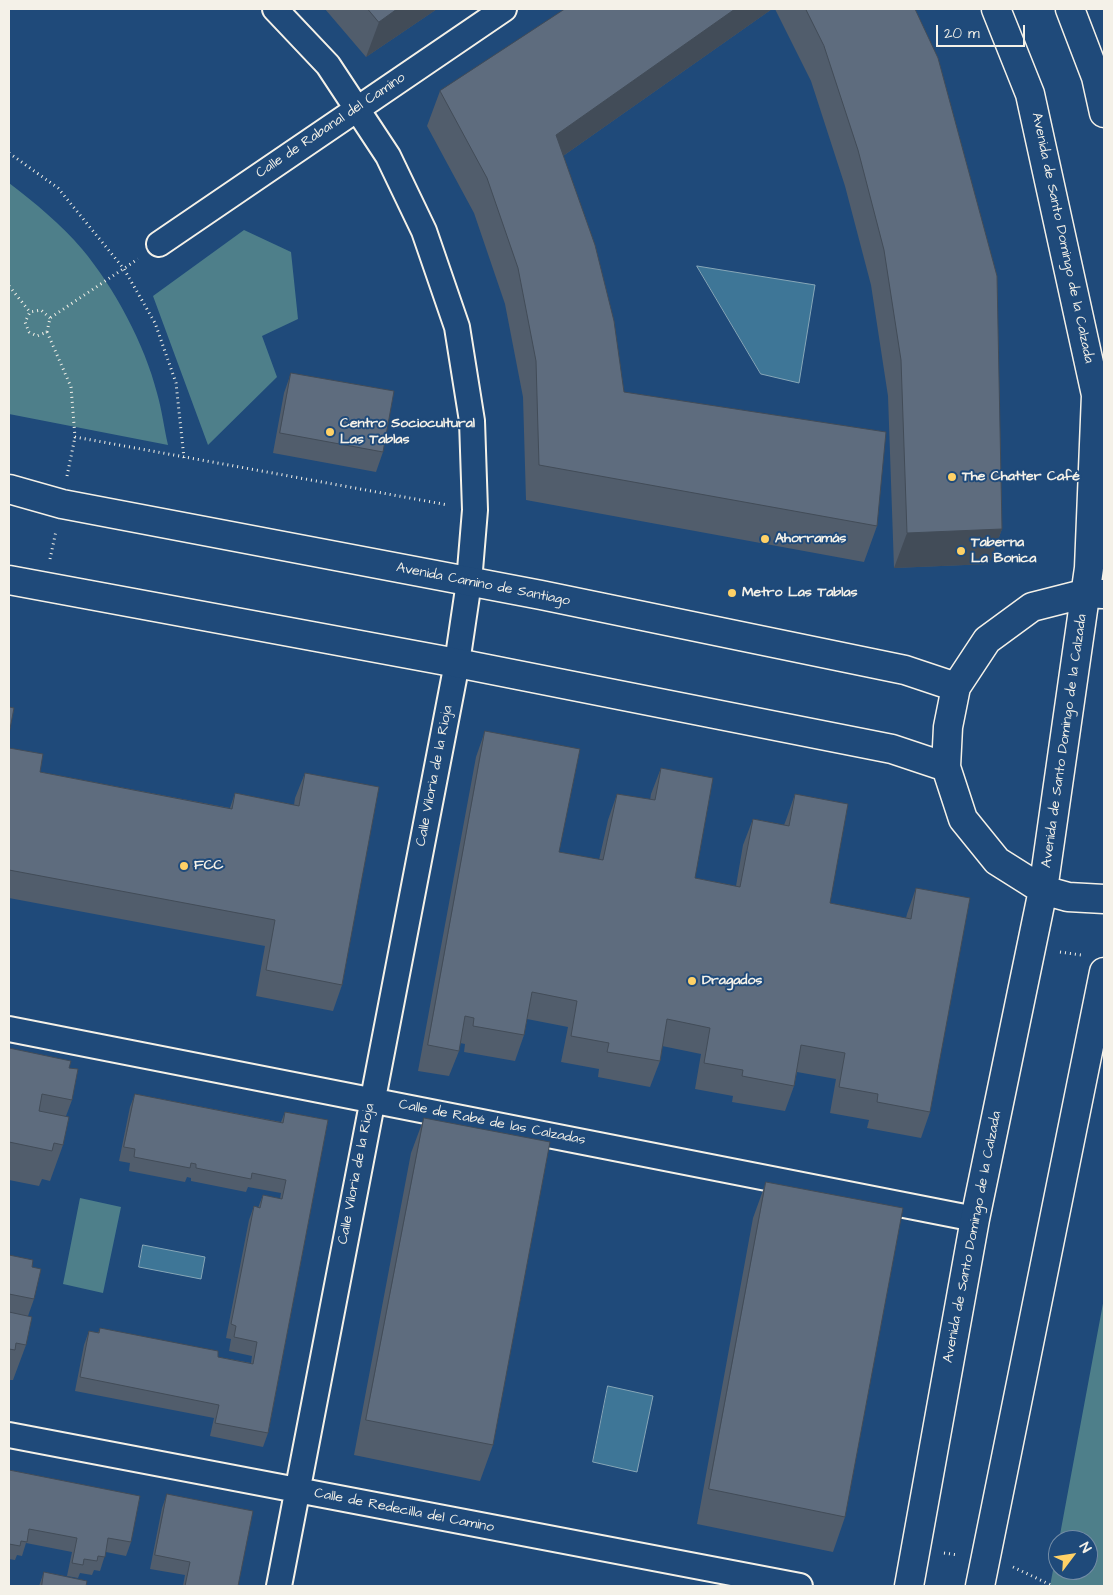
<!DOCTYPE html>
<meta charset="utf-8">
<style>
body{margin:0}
#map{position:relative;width:1113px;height:1595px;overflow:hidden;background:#1f4a7a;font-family:"Architects Daughter",sans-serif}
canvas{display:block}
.frame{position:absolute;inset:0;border:10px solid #f4f1e8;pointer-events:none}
.north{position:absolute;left:1048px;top:1530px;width:50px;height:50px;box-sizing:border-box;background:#1f4a7a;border:1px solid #748da6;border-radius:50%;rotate:59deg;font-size:14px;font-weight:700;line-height:20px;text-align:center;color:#f4f1e8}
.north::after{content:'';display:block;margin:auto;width:18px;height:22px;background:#ffd166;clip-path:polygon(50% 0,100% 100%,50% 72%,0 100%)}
.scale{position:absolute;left:936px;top:25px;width:89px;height:22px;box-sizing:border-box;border:2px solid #f4f1e8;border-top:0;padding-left:6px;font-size:15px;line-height:18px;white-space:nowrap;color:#f4f1e8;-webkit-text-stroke:4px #1f4a7a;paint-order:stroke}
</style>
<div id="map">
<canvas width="1113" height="1595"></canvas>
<div class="frame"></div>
<div class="north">N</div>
<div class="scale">20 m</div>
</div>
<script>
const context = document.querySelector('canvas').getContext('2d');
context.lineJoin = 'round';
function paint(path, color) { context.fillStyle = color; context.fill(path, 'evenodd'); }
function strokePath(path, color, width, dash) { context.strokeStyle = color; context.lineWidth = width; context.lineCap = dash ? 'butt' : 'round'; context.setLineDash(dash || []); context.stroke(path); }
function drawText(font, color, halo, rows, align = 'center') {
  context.font = font + ' "Architects Daughter",sans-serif'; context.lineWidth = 4; context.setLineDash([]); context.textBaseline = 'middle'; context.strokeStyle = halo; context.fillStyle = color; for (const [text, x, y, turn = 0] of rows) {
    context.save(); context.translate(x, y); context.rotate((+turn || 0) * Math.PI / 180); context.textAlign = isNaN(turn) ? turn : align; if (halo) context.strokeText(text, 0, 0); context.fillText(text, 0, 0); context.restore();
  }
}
paint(new Path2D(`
 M9 183C35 203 61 224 82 249 114 287 145 345 157 393 162 410 164 428 168 445L9 414Z
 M244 230 291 252 298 319 262 336 277 377 208 445 153 296Z
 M80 1198 121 1207 103 1293 63 1284Z
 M1104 1298V1586H1050L1058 1544V1570H1088V1540H1059Z`), '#4e7f8a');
const water = new Path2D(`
 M697 266 815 285 799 383 761 374Z
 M143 1245 205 1257 201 1279 139 1267Z
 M608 1386 653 1396 637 1472 593 1462Z`);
paint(water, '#3e7697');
strokePath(water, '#87a7b7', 1);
const street = new Path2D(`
 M275 9 328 65 388 156 424 231 457 327 472 421 475 510 469 582 457 663 279 1586
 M159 244 504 9
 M9 1029 975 1219
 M9 1435 800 1586`);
const secondary = new Path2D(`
 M1070 9 1096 77 1104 113
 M9 489 62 504 541 595 905 670 956 687
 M9 580 457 663 892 749 946 767
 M1103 594 1087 593 1032 607 987 640 956 687 948 727 946 767 963 819 997 861 1043 890 1068 897 1104 899
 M909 1586 975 1219 1043 890 1089 568 1096 395 1030 94 996 9
 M980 1586 1104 972`);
strokePath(street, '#f4f1e8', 28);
strokePath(secondary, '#f4f1e8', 31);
strokePath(new Path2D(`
 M9 153 58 188 124 269 155 323 176 383 184 458
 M9 286 30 312
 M50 318 41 310 30 312 25 322 29 332 37 336 47 332 50 318 138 259
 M47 332 71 387 75 437 448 505
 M67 476 75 437
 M50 559 56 531
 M1060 952 1081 955
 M944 1553 958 1555
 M1013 1567 1053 1586`), '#f4f1e8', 3, [1, 4]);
strokePath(street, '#1f4a7a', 24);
strokePath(secondary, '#1f4a7a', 28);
paint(new Path2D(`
 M325 9H437L366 57Z
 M565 9H772L563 156 624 392 877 526 864 562 526 500 523 397 505 304 474 213 427 126 440 91Z
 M775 9H915L1002 529 989 564 894 568 888 396 871 285 845 186 811 81Z
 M291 373 383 452 376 472 273 453 284 393Z
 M485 731 559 852 599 860 608 820 617 794 650 800 651 794 661 768 695 878 736 886 743 845 753 819 784 825 786 820 795 794 830 903 906 918 907 914 916 888 930 1112 921 1138 867 1128 869 1120 830 1113 836 1079 797 1072 794 1086 785 1111 732 1102 733 1096 695 1089 701 1054 662 1046 660 1061 650 1087 598 1077 599 1069 561 1062 568 1027 527 1019 524 1035 515 1061 464 1052 465 1044 460 1043 459 1051 449 1076 418 1071 476 757Z
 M9 748 40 772 230 808 235 793 294 805 295 798 305 773 342 985 333 1011 256 996 265 946 9 898Z
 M9 1048 69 1068 72 1100 66 1116 63 1145 50 1181 42 1179 39 1186 9 1180Z
 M135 1094 281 1122 285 1112 328 1120 268 1433 263 1447 210 1436 214 1418 75 1391 84 1345 89 1331 98 1333 100 1328 218 1357 251 1363 252 1356 229 1351 231 1339 226 1338 249 1220 254 1206 258 1208 263 1195 280 1199 281 1193 248 1187 246 1192 191 1181V1178L187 1177 185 1182 129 1171 130 1163 119 1161 130 1107Z
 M424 1118 493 1445 480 1481 354 1455 411 1153Z
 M766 1182 845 1517 833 1552 697 1524 753 1218Z
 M9 1255 32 1267 34 1299 28 1316 26 1345 13 1380H9Z
 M9 1470 131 1542 126 1556 106 1552 100 1571 94 1570 92 1575 80 1573 78 1578 67 1576 72 1552 26 1543 22 1556 17 1555 15 1560 9 1559Z
 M167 1494 238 1586H183L185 1575 150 1569 162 1508Z
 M44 1572 86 1586H39Z`), '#515d6c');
paint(new Path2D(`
 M397 9H437L366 57 379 22Z
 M735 9H772L543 170 556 135Z
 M1002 529 989 564 894 568 907 533Z`), '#424c58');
const building = new Path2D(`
 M368 9H397L379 22Z
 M565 9H735L556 135 595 245 614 321 624 392 886 432 877 526 539 465 536 361 518 268 487 178 440 91Z
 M806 9H915L938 58 997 276 1002 529 907 533 901 360 884 250 858 150 824 46Z
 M291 373 394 391 383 452 280 433Z
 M9 707 14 708 9 734Z
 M485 731 580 749 559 852 603 860 617 794 655 800 661 768 713 778 695 878 740 887 753 819 789 826 795 794 848 804 830 903 911 919 916 888 970 898 930 1112 877 1102 878 1094 839 1087 845 1053 801 1045 794 1086 742 1076 743 1070 704 1063 710 1028 667 1019 660 1061 607 1052 609 1043 571 1036 577 1001 532 992 524 1035 473 1026 474 1018 465 1016 459 1051 428 1045Z
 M9 748 43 754 40 772 232 809 235 793 299 806 305 773 379 787 342 985 266 970 275 920 9 870Z
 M9 1048 71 1061 69 1068 78 1069 72 1100 42 1094 39 1111 69 1117 63 1145 54 1143 52 1151 9 1142Z
 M135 1094 283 1123 285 1112 328 1120 268 1433 215 1423 219 1405 80 1377 89 1331 99 1333 100 1328 218 1351V1357L253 1364 257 1342 234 1337 236 1326 231 1324 254 1206 260 1208 263 1195 282 1199 286 1180 252 1173 251 1179 196 1168V1164L191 1163 190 1168 134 1157 135 1149 124 1147Z
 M424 1118 550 1142 493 1445 366 1420Z
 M766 1182 903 1208 845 1517 709 1489Z
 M9 1255 33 1260 32 1267 41 1269 34 1299 9 1294Z
 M9 1312 32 1317 26 1345 16 1343 15 1350 9 1349Z
 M9 1470 140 1496 131 1542 108 1538 105 1557 98 1556 97 1561 84 1559 83 1565 72 1563 77 1538 29 1529 27 1542 21 1541 20 1546 9 1544Z
 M167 1494 253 1511 238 1586H185L190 1562 155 1555Z
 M44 1572 87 1581 86 1586H42Z`);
paint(building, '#5e6c7e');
strokePath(building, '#424c58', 1);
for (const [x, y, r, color] of [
 [330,432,5,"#ffd166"],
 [952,477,5,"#ffd166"],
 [765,539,5,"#ffd166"],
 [961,551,5,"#ffd166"],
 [732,593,5,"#ffd166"],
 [184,866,5,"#ffd166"],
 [692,981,5,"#ffd166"]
]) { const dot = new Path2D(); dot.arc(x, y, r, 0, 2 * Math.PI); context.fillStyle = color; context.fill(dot); strokePath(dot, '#1f4a7a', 2); }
drawText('14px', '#f4f1e8', '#1f4a7a', [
 ["Calle de Rabanal del Camino",331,126,-34],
 ["Avenida de Santo Domingo de la Calzada",1062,238,78],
 ["Avenida Camino de Santiago",483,585,11],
 ["Avenida de Santo Domingo de la Calzada",1065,741,-82],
 ["Calle Viloria de la Rioja",435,776,-79],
 ["Calle de Rabé de las Calzadas",492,1123,11],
 ["Calle Viloria de la Rioja",357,1174,-79],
 ["Avenida de Santo Domingo de la Calzada",973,1237,-79],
 ["Calle de Redecilla del Camino",404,1511,11]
]);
drawText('bold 14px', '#f4f1e8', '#1f4a7a', [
 ["Centro Sociocultural",340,424],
 ["Las Tablas",340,440],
 ["The Chatter Café",962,477],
 ["Ahorramás",775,539],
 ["Taberna",971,543],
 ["La Bonica",971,559],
 ["Metro Las Tablas",742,593],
 ["FCC",194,866],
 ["Dragados",702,981]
], 'left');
</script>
